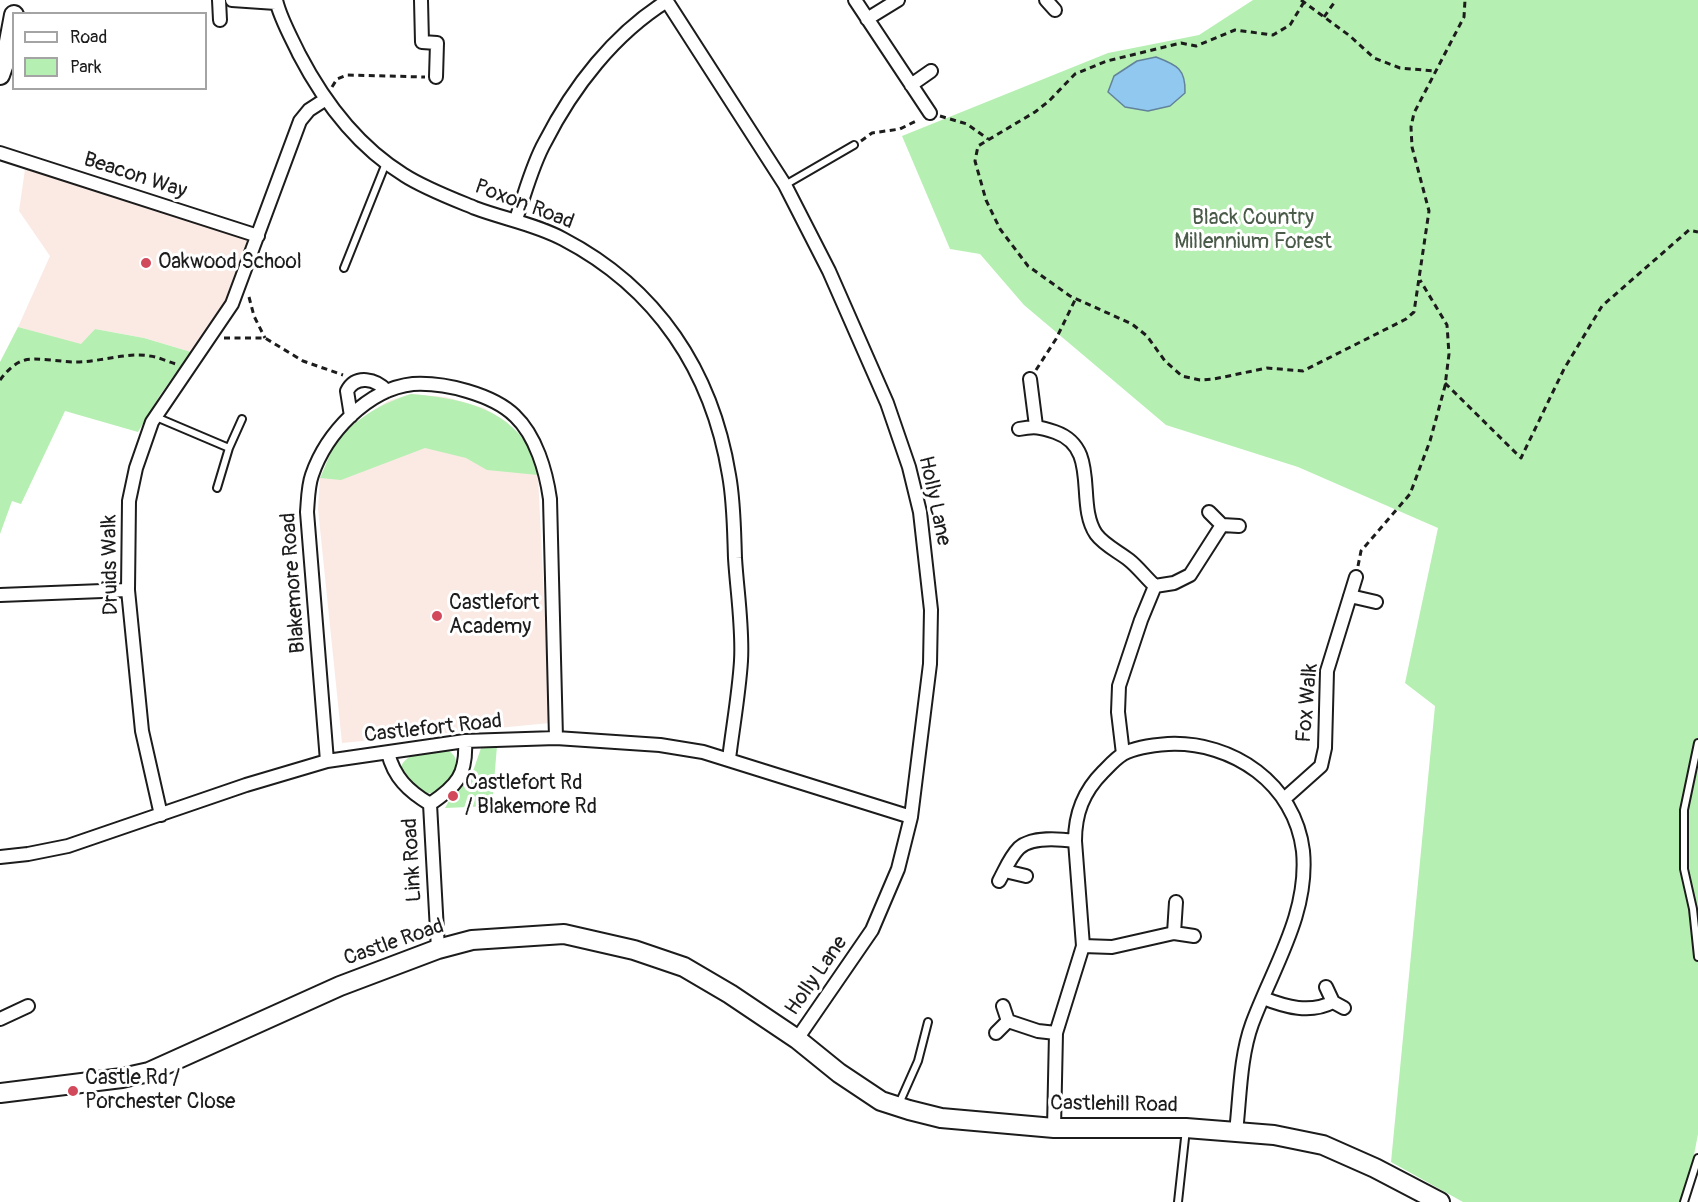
<!DOCTYPE html>
<style>
body{margin:0}
#map{position:relative;width:1698px;height:1202px;overflow:hidden;background:#fff;font-family:Pangolin,sans-serif}
canvas{display:block}
.legend{position:absolute;left:12px;top:12px;width:195px;height:78px;box-sizing:border-box;background:#fff;border:2px solid #a4a4a4;margin:0;padding:8px 10px;list-style:none;font-size:18px;color:#1c1c1c}
.legend li{display:flex;align-items:center;gap:12px;height:30px}
.legend b{width:30px;border:2px solid #a4a4a4}
</style>
<div id="map">
<canvas width="1698" height="1202"></canvas>
<ul class="legend">
<li><b style="height:8px;background:#fff"></b>Road</li>
<li><b style="height:16px;background:#b6efb2"></b>Park</li>
</ul>
</div>
<script>
const context = document.querySelector('canvas').getContext('2d');
context.lineJoin = 'round';
function paint(path, color) { context.fillStyle = color; context.fill(path, 'evenodd'); }
function strokePath(path, color, width, dash) { context.strokeStyle = color; context.lineWidth = width; context.lineCap = dash ? 'butt' : 'round'; context.setLineDash(dash || []); context.stroke(path); }
function drawText(font, color, halo, rows, align = 'center') {
  context.font = font + ' Pangolin,sans-serif'; context.lineWidth = 6; context.setLineDash([]); context.textBaseline = 'middle'; context.strokeStyle = halo; context.fillStyle = color; for (const [text, x, y, turn = 0] of rows) {
    context.save(); context.translate(x, y); context.rotate((+turn || 0) * Math.PI / 180); context.textAlign = isNaN(turn) ? turn : align; if (halo) context.strokeText(text, 0, 0); context.fillText(text, 0, 0); context.restore();
  }
}
paint(new Path2D(`
 M25 169 251 238 227 303 191 352 144 338 95 329 81 345 18 327 50 256 19 211Z
 M411 394 446 397 484 408 507 422 529 448 538 475 550 723 342 743 318 509 320 478 334 447 354 424 388 401Z`), '#fbeae4');
paint(new Path2D(`
 M1253 0H1698V1134L1685 1202H1463L1391 1162 1435 706 1405 683 1438 528 1298 467 1166 425 1024 305 980 254 950 249 902 136 1108 53 1199 35Z
 M18 327 81 344 95 329 144 338 191 352 160 395 138 432 65 411 21 504 12 501 0 534V362Z
 M411 394C456 398 505 406 529 448 534 456 535 467 538 475L487 470 466 458 425 448 341 480 320 478C325 468 328 457 334 447 351 420 382 403 411 394Z
 M497 746 492 806 445 808 450 799 471 777 481 748Z
 M445 748C450 752 456 755 456 762 458 775 443 791 431 793 424 795 415 789 410 784 383 758 426 749 445 748Z`), '#b6efb2');
const water = new Path2D(`
 M1156 57C1177 65 1186 69 1185 93L1170 106 1148 111 1125 107 1108 92 1114 76 1137 61Z`);
paint(water, '#90c8ef');
strokePath(water, '#62839b', 1.5);
const lane = new Path2D(`
 M785 185 854 145
 M344 268 386 163
 M156 417 229 448 217 488
 M229 448 242 419
 M1698 743 1684 810V869L1693 909 1698 957
 M898 1106 918 1061 928 1022
 M1178 1202 1186 1129
 M1684 1202 1698 1158`);
const street = new Path2D(`
 M219 0 220 20
 M232 0 276 3
 M276 0C280 18 291 37 299 54 324 102 357 146 404 175 424 188 453 199 475 208 504 219 535 224 563 239 657 288 712 371 729 475 734 502 734 530 735 558 737 591 743 628 741 661 739 693 733 726 729 759
 M421 0 422 42 437 43 436 77
 M666 0 785 185 829 271 887 403 909 467 920 512 931 610 930 664 911 817 898 869 872 930 797 1039
 M855 0 930 113
 M1046 0 1055 10
 M867 19 898 0
 M911 85 931 71
 M0 153 258 236
 M516 219C525 194 532 165 545 142 573 87 614 34 667 1
 M1030 379 1036 426
 M351 416 347 391C356 374 376 379 387 391
 M1019 429C1035 426 1040 427 1055 432 1101 448 1075 503 1096 534 1104 545 1119 552 1129 560 1138 567 1146 578 1155 586
 M1209 512 1222 525 1239 526
 M0 595 128 590
 M1350 596 1376 602
 M388 753C394 777 408 791 430 804
 M1123 754 1118 712 1119 686 1141 620 1155 586 1174 583 1190 575 1222 525
 M327 761 307 512C308 500 308 486 312 475 326 434 367 389 413 384 431 383 450 386 467 391 484 396 502 403 515 416 536 436 546 471 550 499L556 738
 M1284 799 1321 766 1325 748 1327 671 1356 577
 M430 804 438 949
 M430 804C457 786 467 774 465 741
 M161 815 142 731 128 590 129 501 136 468 152 422 232 304 300 121 309 110 326 99
 M0 857 28 854 68 846 246 785 327 761 465 741 556 738 660 745 703 752 911 817
 M1005 871 1026 876
 M999 881C1005 870 1010 857 1019 848 1032 836 1060 839 1075 841
 M1174 933 1176 902
 M1083 946 1112 947 1174 933 1194 936
 M1326 987 1333 1002 1344 1008
 M1263 998C1286 1007 1310 1014 1333 1002
 M0 1019 28 1006
 M1008 1021 1038 1031 1056 1033
 M996 1033 1008 1021 1003 1006
 M1054 1128 1056 1033 1083 946 1075 841C1075 814 1083 792 1103 772 1109 766 1116 758 1123 754 1136 747 1153 745 1168 744 1233 741 1295 784 1303 851 1309 914 1273 967 1252 1024 1240 1057 1240 1097 1236 1132`);
const secondary = new Path2D(`
 M0 75 6 58 14 15
 M0 1093 122 1078 149 1072 340 986 438 949 472 940 564 934 634 950 684 967 730 994 797 1039 839 1073 881 1101 909 1110 941 1118 1054 1128H1186L1274 1135 1323 1145 1375 1168 1440 1202`);
strokePath(lane, '#1c1c1c', 10);
strokePath(street, '#1c1c1c', 16);
strokePath(secondary, '#1c1c1c', 22);
strokePath(new Path2D(`
 M1301 0 1350 36 1374 58 1400 68 1435 71
 M1304 2 1290 25 1273 35 1235 30 1196 46 1181 43 1107 61 1075 74 1049 101 1035 112 978 146 975 161 986 200 1000 229 1028 266 1070 296 1132 324 1147 336 1165 361 1182 376 1200 380 1214 379 1267 368 1303 371 1406 319 1414 312 1429 211 1412 147 1411 127 1414 113 1464 17 1465 0
 M1324 17 1336 0
 M332 87 337 79 347 75 425 77
 M940 116 967 124 988 139
 M861 141 872 133 900 129 918 120
 M249 297 254 316 265 338
 M224 338H265L303 361 343 375
 M1036 370 1056 339 1076 298
 M0 380C6 372 14 363 25 360 35 357 62 362 76 362 101 362 125 352 150 356 159 357 168 362 176 364
 M1445 383 1521 458 1564 369 1602 306 1689 230 1698 232
 M1358 566 1361 551 1410 494 1430 441 1445 386 1449 354 1447 325 1420 280`), '#1c1c1c', 3, [6, 4.5]);
strokePath(lane, '#fff', 6);
strokePath(street, '#fff', 12);
strokePath(secondary, '#fff', 18);
for (const [x, y, r, color] of [
 [146,263,6,"#d1495b"],
 [437,616,6,"#d1495b"],
 [453,796,6,"#d1495b"],
 [73,1091,6,"#d1495b"]
]) { const dot = new Path2D(); dot.arc(x, y, r, 0, 2 * Math.PI); context.fillStyle = color; context.fill(dot); strokePath(dot, '#fff', 2); }
drawText('21px', '#1c1c1c', '#fff', [
 ["Beacon Way",135,176,18],
 ["Poxon Road",524,205,21],
 ["Holly Lane",934,501,78],
 ["Druids Walk",111,565,-91],
 ["Blakemore Road",294,583,-94],
 ["Fox Walk",1308,703,-85],
 ["Castlefort Road",433,729,-6],
 ["Link Road",413,860,-93],
 ["Castle Road",394,943,-19],
 ["Holly Lane",817,976,-55],
 ["Castlehill Road",1114,1105,1]
]);
drawText('21px', '#4a5b49', '#fff', [
 ["Black Country",1253,219],
 ["Millennium Forest",1253,243]
]);
drawText('21px', '#1c1c1c', '#fff', [
 ["Oakwood School",158,263],
 ["Castlefort",449,604],
 ["Academy",449,628],
 ["Castlefort Rd",465,784],
 ["/ Blakemore Rd",465,808],
 ["Castle Rd /",85,1079],
 ["Porchester Close",85,1103]
], 'left');
</script>
